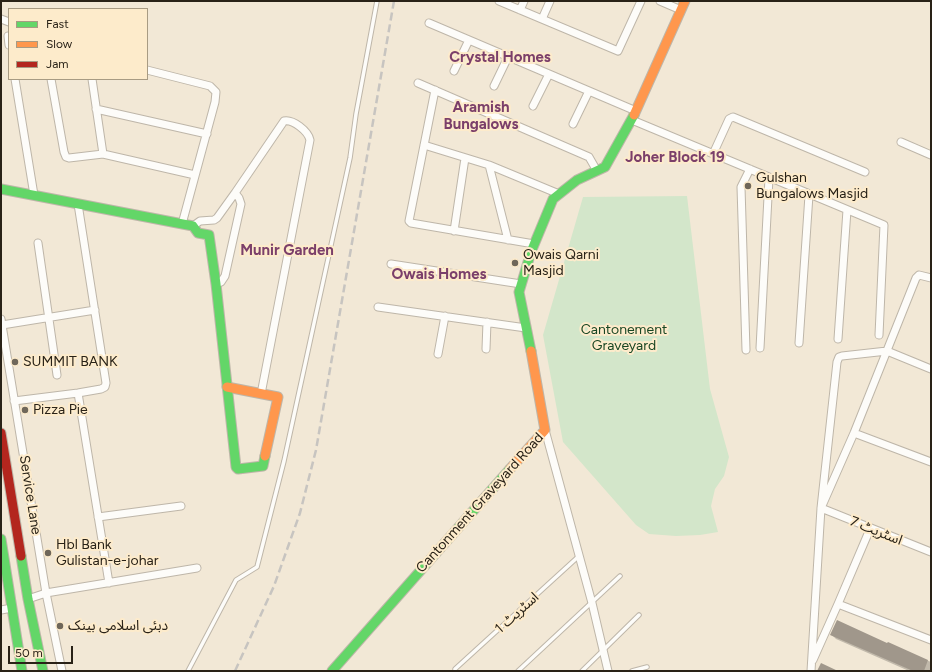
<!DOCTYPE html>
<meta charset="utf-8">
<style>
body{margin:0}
#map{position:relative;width:932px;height:672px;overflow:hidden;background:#f2e8d6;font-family:Figtree,sans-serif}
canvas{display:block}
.frame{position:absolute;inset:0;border:2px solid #292217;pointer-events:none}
.legend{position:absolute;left:8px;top:8px;width:140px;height:72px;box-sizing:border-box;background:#fdebcb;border:1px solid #a89b83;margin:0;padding:5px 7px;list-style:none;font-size:12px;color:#292217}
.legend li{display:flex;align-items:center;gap:8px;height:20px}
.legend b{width:20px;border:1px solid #a89b83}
.scale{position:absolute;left:8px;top:646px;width:65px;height:18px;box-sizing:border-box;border:2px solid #292217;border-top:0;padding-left:5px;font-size:12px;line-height:14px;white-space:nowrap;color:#292217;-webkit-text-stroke:3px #fdebcb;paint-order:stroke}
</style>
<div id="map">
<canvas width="932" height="672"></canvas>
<div class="frame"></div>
<ul class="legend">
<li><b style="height:5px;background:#63d668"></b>Fast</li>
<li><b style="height:5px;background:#ff974d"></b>Slow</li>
<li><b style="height:5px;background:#b3261e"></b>Jam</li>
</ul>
<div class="scale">50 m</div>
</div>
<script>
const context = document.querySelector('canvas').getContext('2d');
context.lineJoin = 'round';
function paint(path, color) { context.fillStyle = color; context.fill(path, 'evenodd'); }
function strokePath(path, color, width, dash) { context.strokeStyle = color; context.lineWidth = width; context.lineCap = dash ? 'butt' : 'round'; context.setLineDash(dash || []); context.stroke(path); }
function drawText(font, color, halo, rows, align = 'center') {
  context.font = font + ' Figtree,"Noto Sans Arabic",sans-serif'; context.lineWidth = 4; context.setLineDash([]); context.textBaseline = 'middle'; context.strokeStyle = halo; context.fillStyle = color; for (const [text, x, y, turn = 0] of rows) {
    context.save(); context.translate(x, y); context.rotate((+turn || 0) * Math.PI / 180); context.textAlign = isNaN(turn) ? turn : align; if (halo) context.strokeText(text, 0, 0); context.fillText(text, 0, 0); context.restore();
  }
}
paint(new Path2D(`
 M687 196 710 389 729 457 724 476 715 489 711 506 718 532 700 535 676 536 649 534 636 525 563 442 543 335 583 197Z`), '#d3e6ca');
paint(new Path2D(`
 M832 635 888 644V643L931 662V671H909L836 639Z`), '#0003');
paint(new Path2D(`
 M837 620 887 643 888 642 928 660 924 671H913L830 635Z
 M821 663 838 671H817Z`), '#a0978b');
const lane = new Path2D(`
 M188 671 236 580 257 567 284 461 350 158 356 114 377 1
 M455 671V669L579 556
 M518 671 620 576
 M582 671 639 615
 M632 671 647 667`);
const street = new Path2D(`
 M499 1 618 51 641 1
 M660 1 681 10
 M520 10 524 1
 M1 19 9 22
 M542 19 550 1
 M429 23 636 111
 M8 36 9 45
 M147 70 210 86 216 92 215 102 182 224
 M454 71 469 40
 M15 79 34 195
 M51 79 64 152 66 157 69 158 103 154 195 175
 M92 79 103 154
 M418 83 589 157 597 171
 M494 86 508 57
 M435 90 409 221 411 223 534 244
 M533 106 549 74
 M96 109 207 134
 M632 120 884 225 879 335
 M573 124 589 91
 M901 142 931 155
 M424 145 489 165 559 194
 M713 154 729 119 733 117 865 172
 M489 165 508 240
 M193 226 200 221 214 220 217 218 235 193 284 121C293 119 308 131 310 140L261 394
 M454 231 465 158
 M38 243 57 375
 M391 264 521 284
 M931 278 919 275 916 278 854 433 821 508 931 552
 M216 284 221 282 225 276 241 204 239 198 235 193
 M378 307 526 328
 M1 319 46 593 62 671
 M2 325 95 310
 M838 339 847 210
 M799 343 809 195
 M760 348 769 178
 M486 349 487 322
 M746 350 741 187 750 169
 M438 354 445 316
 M78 393 109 583
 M14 401 78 393 101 389 105 387 106 383 78 204
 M545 430 592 603 608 671
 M854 433 931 462
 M98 517 181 506
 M28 599 46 593 197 568
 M838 604 931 640
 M1 610 12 608
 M813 660 838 604 870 529
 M811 671 821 508 837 362 839 357 842 356 887 351 931 369`);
const fast = new Path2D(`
 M1 189 193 226 198 233 209 235 216 284 236 467 238 469 263 466 265 456
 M531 351 519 292 531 252 553 199 577 180 605 167 634 115
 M1 539 22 671
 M21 556 28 599 43 671
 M332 671 510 469`);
const slow = new Path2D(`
 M634 115 685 1
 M227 387 278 397 265 456
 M510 469 545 430 531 351`);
const jam = new Path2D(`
 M1 433 21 556`);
strokePath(lane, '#beb6a9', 5.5);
strokePath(street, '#beb6a9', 9);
strokePath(fast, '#beb6a9', 11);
strokePath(slow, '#beb6a9', 11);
strokePath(jam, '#beb6a9', 11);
strokePath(lane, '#fdfcf9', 3.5);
strokePath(street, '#fdfcf9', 7);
strokePath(fast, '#63d668', 9);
strokePath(slow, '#ff974d', 9);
strokePath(jam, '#b3261e', 9);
strokePath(new Path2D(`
 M235 671 274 586 300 513 316 450 394 1`), '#c7c4c0', 2.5, [8, 4]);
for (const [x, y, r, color] of [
 [748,186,4,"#6f675a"],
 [515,263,4,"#6f675a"],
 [15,362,4,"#6f675a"],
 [25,410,4,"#6f675a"],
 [48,553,4,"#6f675a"],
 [60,626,4,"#6f675a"]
]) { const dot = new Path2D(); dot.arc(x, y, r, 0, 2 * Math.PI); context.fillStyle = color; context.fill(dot); strokePath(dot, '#fdebcb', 1.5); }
drawText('14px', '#292217', '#fdebcb', [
 ["Gulshan",756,178],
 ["Bungalows Masjid",756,194],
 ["Owais Qarni",523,255],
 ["Masjid",523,271],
 ["SUMMIT BANK",23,362],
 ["Pizza Pie",33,410],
 ["Hbl Bank",56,545],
 ["Gulistan-e-johar",56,561],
 ["دبئی اسلامی بینک",68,626]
], 'left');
drawText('14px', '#184623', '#fdebcb', [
 ["Cantonement",624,330],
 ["Graveyard",624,346]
]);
drawText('14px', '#292217', '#fdebcb', [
 ["Service Lane",30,495,81],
 ["Cantonment Graveyard Road",480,503,-48],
 ["اسٹریٹ 7",876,531,22],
 ["اسٹریٹ 1",517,613,-42]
]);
drawText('bold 15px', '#7b3f6a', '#fdebcb', [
 ["Crystal Homes",500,58],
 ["Aramish",481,108],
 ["Bungalows",481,125],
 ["Joher Block 19",675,158],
 ["Munir Garden",287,251],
 ["Owais Homes",439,275]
]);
</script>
